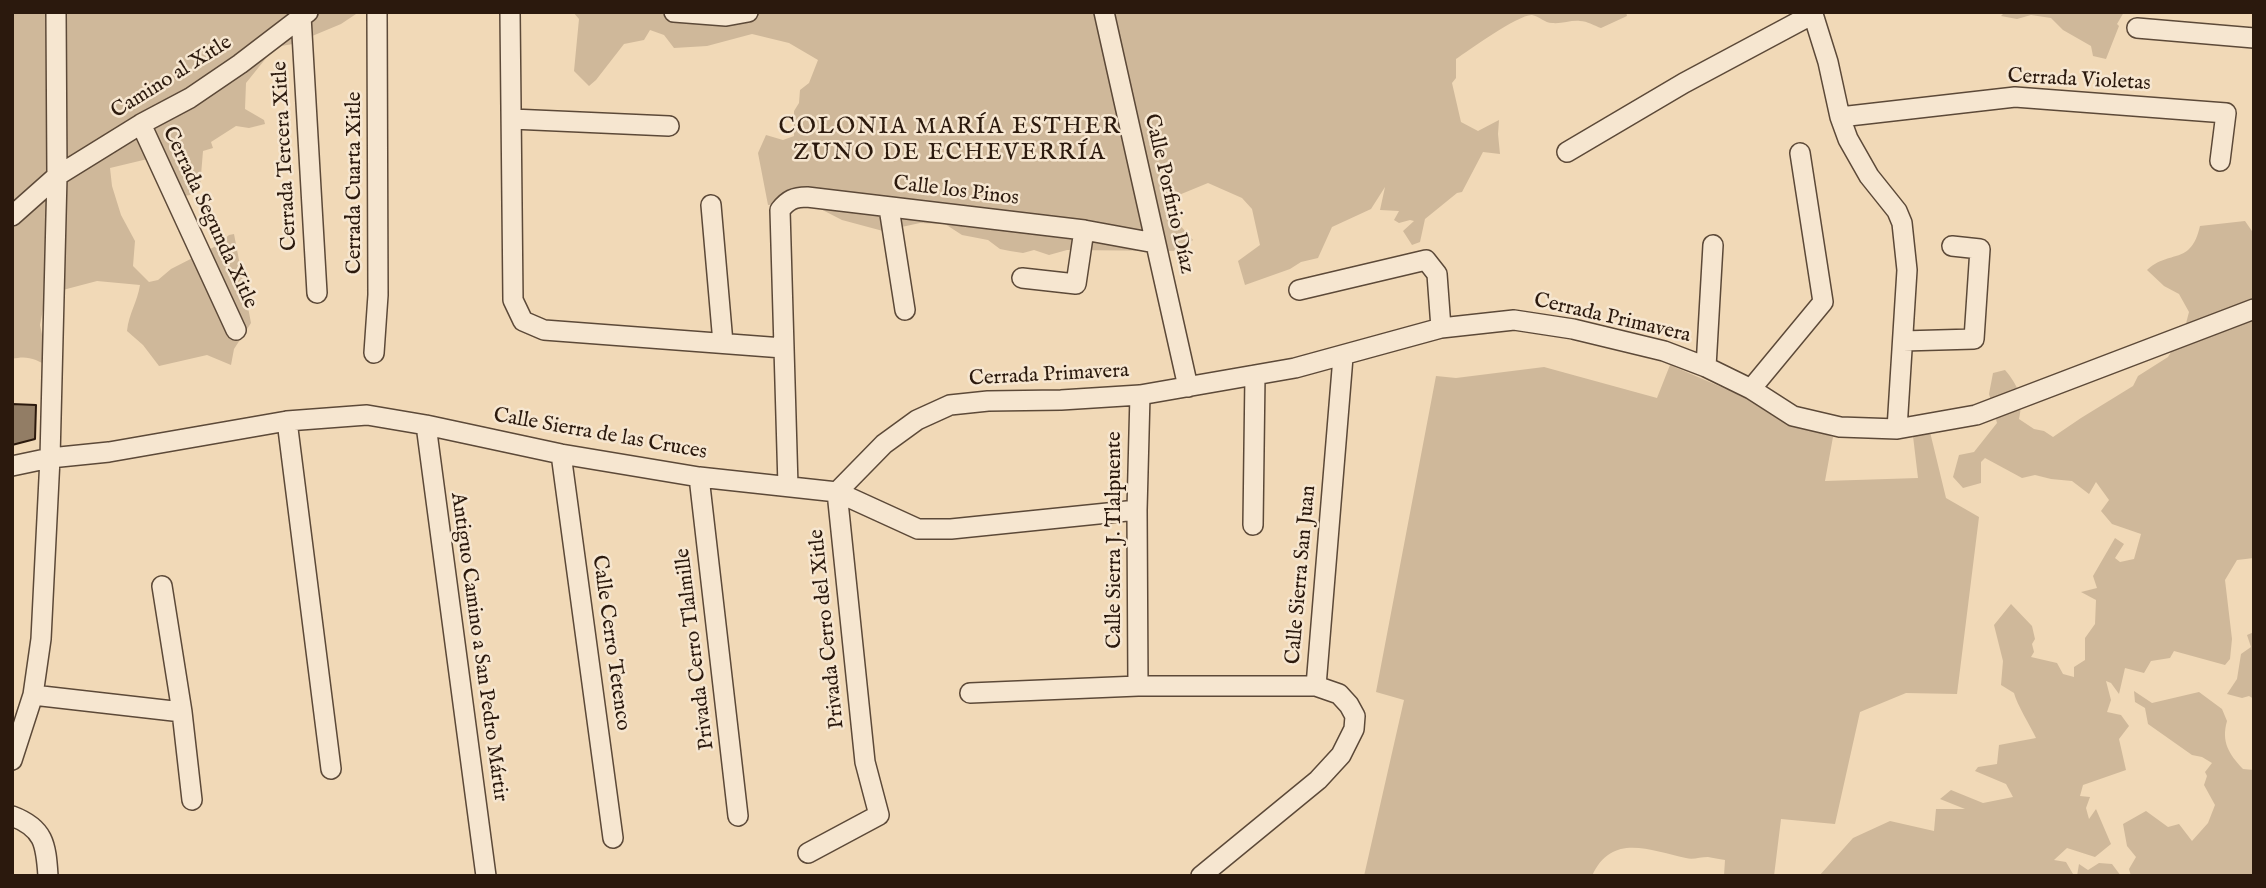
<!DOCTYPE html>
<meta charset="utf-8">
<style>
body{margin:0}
#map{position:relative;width:2266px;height:888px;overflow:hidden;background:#f1d9b7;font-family:"IM FELL English",serif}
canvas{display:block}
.frame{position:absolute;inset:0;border:14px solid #2b190d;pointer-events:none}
</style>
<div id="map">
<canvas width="2266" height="888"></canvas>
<div class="frame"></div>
</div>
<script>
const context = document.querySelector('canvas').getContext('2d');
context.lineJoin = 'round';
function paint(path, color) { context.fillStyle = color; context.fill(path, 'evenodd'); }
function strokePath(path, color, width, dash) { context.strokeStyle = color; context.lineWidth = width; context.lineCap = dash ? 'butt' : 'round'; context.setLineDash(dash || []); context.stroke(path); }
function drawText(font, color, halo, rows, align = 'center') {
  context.font = font + ' "IM FELL English",serif'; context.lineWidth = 5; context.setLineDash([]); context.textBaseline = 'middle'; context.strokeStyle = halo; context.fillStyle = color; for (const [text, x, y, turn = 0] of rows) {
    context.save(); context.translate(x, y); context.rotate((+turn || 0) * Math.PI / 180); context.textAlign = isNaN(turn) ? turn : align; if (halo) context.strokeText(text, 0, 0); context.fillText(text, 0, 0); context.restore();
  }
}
paint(new Path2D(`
 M12 12H359L341 24 293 44 275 47 246 83 245 109 264 120 265 124 249 128 236 126 211 142 213 148 203 151 200 187 190 195 174 198 156 157 110 168 112 186 121 215 135 241 133 266 149 282 158 280 171 269 216 246 229 235 234 234 251 323 234 349 231 365 207 355 159 366 143 345 127 331C129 313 137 303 140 285L97 281 59 291 44 304 40 325 49 367C36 359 27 355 12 359Z
 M573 12H1626L1627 16 1601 28C1595 26 1587 21 1580 21 1571 20 1562 24 1552 23 1545 23 1539 16 1532 15 1519 14 1468 51 1456 59V78L1452 83 1461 122 1478 131 1499 120 1498 134 1500 154 1483 152 1462 192 1457 193 1425 219 1420 242 1412 245 1403 231 1414 221 1410 220 1399 223 1394 220 1399 211 1380 210 1385 187 1371 209 1332 227 1318 258 1301 262 1290 269 1245 285 1238 261 1260 245 1252 209 1242 198 1208 183 1174 197 1171 215 1193 240 1179 251 1067 250 1049 255 1034 250 1023 253 1010 251 1000 249 988 240 962 235 945 224 920 223 883 231 842 220 805 201 768 205 758 153 766 135 783 140 794 136V111L799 103 800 90 809 83 818 60 789 43 752 34 707 46 674 48 664 35 650 30 644 40 624 44 596 80 589 86 574 71 579 19Z
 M2005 12H2124L2117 24 2119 26 2106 59 2093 56 2091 46 2063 30 2051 18 2031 15 2017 19 2001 16Z
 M2245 221 2254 234V558L2237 560 2225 580 2232 639 2230 659 2225 665 2174 651 2170 658 2151 661 2144 673 2125 668 2119 694 2111 683 2106 681 2111 700 2107 712 2121 715 2129 726 2119 739 2126 770 2083 785 2080 796 2090 797 2086 808 2089 819 2096 809 2111 844 2095 857 2067 848 2054 860 2066 862 2073 874 2071 876H1819L1853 838 1890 821 1934 831 1936 809H1965L1940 799 1951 790 1983 803 2013 797 2006 784 1975 771 1978 767 1997 764 1999 745 2036 738C2030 725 2017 705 2014 693L2001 685 2003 661 1994 625 2011 604 2032 626 2035 639 2032 644 2034 652 2031 657 2057 663 2063 674 2074 677V667L2085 660V638L2095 624 2096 600 2081 592 2097 588 2093 576 2115 538 2124 544 2115 558 2120 562 2134 559 2141 534 2112 524 2101 511 2109 500 2096 482 2089 494 2072 481 2051 479 2035 475 2022 478 1985 458 1981 462V483L1963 488 1953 477 1959 455 1974 452 1997 423 1989 394 1993 373 2005 370C2018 385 2024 399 2019 419L2034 429 2044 431 2053 437 2081 418 2133 386 2138 376 2168 357 2184 331 2189 312 2179 294 2164 286 2147 270C2170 249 2191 266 2200 226Z
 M1670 365 1754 401 1796 425 1833 437 1825 481 1918 478 1913 436 1930 432 1946 498 1979 517 1957 694 1906 693 1860 712 1835 824 1781 819 1774 876H1724L1725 860C1719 859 1713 858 1708 857 1700 857 1693 860 1686 858 1650 851 1612 832 1592 876H1364L1404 700 1376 692 1436 376 1456 378 1544 367 1657 398Z
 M2254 632V699L2249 696 2242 698 2227 694 2237 679 2241 654 2251 647 2247 635Z
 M2134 691 2152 703 2199 692 2222 709 2227 721C2221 742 2229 754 2243 769L2254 770V876H2131L2129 869 2136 857 2127 846 2123 824 2146 811 2168 827 2179 824 2192 841 2208 823 2215 805 2204 785 2207 776 2205 772 2212 763 2202 757 2192 755 2148 724 2145 708 2135 702Z
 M2099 863 2112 864 2121 876H2077L2079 864 2088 870Z`), '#cfb89a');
const building = new Path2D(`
 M12 404 36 405 35 439 12 445Z`);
paint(building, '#927d65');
strokePath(building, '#2b190d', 2);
const minor = new Path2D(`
 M510 12 513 300 523 321 544 330 783 348
 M674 12 726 16 748 12
 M1104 12 1188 387
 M301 16 317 293
 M2137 28 2254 38
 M1840 117 2015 97 2226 113 2220 161
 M512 119 669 126
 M141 124 236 330
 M1567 152 1684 83 1813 14 1828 62 1840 117 1848 139 1869 176 1897 211 1902 223 1907 270 1897 429
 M711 205 723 343
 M889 208 905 310
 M12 216 57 176 141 124 190 98 240 64 308 12
 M1022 278 1076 284 1084 230
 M1299 290 1426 260 1437 274 1441 328
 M1903 341 1974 339 1980 249 1952 246
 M374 353 378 295 377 12
 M1706 367 1713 245
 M1751 389 1823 302 1800 153
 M287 421 331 769
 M426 425 486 876
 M561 454 613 838
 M12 466 50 458 109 452 287 421 367 415 426 425 561 454 699 477 837 492 918 529H951L1137 510
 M699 477 738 816
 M788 486 780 210C788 200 794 197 807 197L1084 230 1155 243
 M1253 525 1255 375
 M162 586 182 712 192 800
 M1138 686 1137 510 1140 395
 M970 693 1138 686H1316
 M33 695 182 712
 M12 760 33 695 41 639 50 458 57 176 56 12
 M12 816C44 828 46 844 48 876
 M808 853 879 815 865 762 837 492 884 444 917 420 950 405 988 401 1061 400 1140 395 1295 368 1441 328 1514 320 1573 329 1664 351 1706 367 1751 389 1793 416 1840 427 1897 429 1976 415 2254 309
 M1201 876 1318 780 1341 755 1354 729 1355 716 1349 705 1339 694 1316 686 1343 357`);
strokePath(minor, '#5c4938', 22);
strokePath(minor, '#f6e6d0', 19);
drawText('21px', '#2b190d', '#f6e6d0', [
 ["Camino al Xitle",172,78,-32],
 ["Cerrada Violetas",2079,81,3],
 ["Cerrada Tercera Xitle",286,156,-93],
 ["Cerrada Cuarta Xitle",356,183,-90],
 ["Calle los Pinos",956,192,7],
 ["Calle Porfirio Díaz",1168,194,77],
 ["Cerrada Segunda Xitle",209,218,65],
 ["Cerrada Primavera",1612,319,13],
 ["Cerrada Primavera",1049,376,-3],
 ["Calle Sierra de las Cruces",600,435,10],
 ["Calle Sierra J. Tlalpuente",1116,540,-90],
 ["Calle Sierra San Juan",1302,575,-85],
 ["Privada Cerro del Xitle",828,629,-96],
 ["Calle Cerro Tetenco",610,643,82],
 ["Antiguo Camino a San Pedro Mártir",478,647,82],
 ["Privada Cerro Tlalmille",696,649,-97]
]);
context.letterSpacing = '2px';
drawText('23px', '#2b190d', '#f6e6d0', [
 ["COLONIA MARÍA ESTHER",950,128],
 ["ZUNO DE ECHEVERRÍA",950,154]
]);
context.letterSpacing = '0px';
</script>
